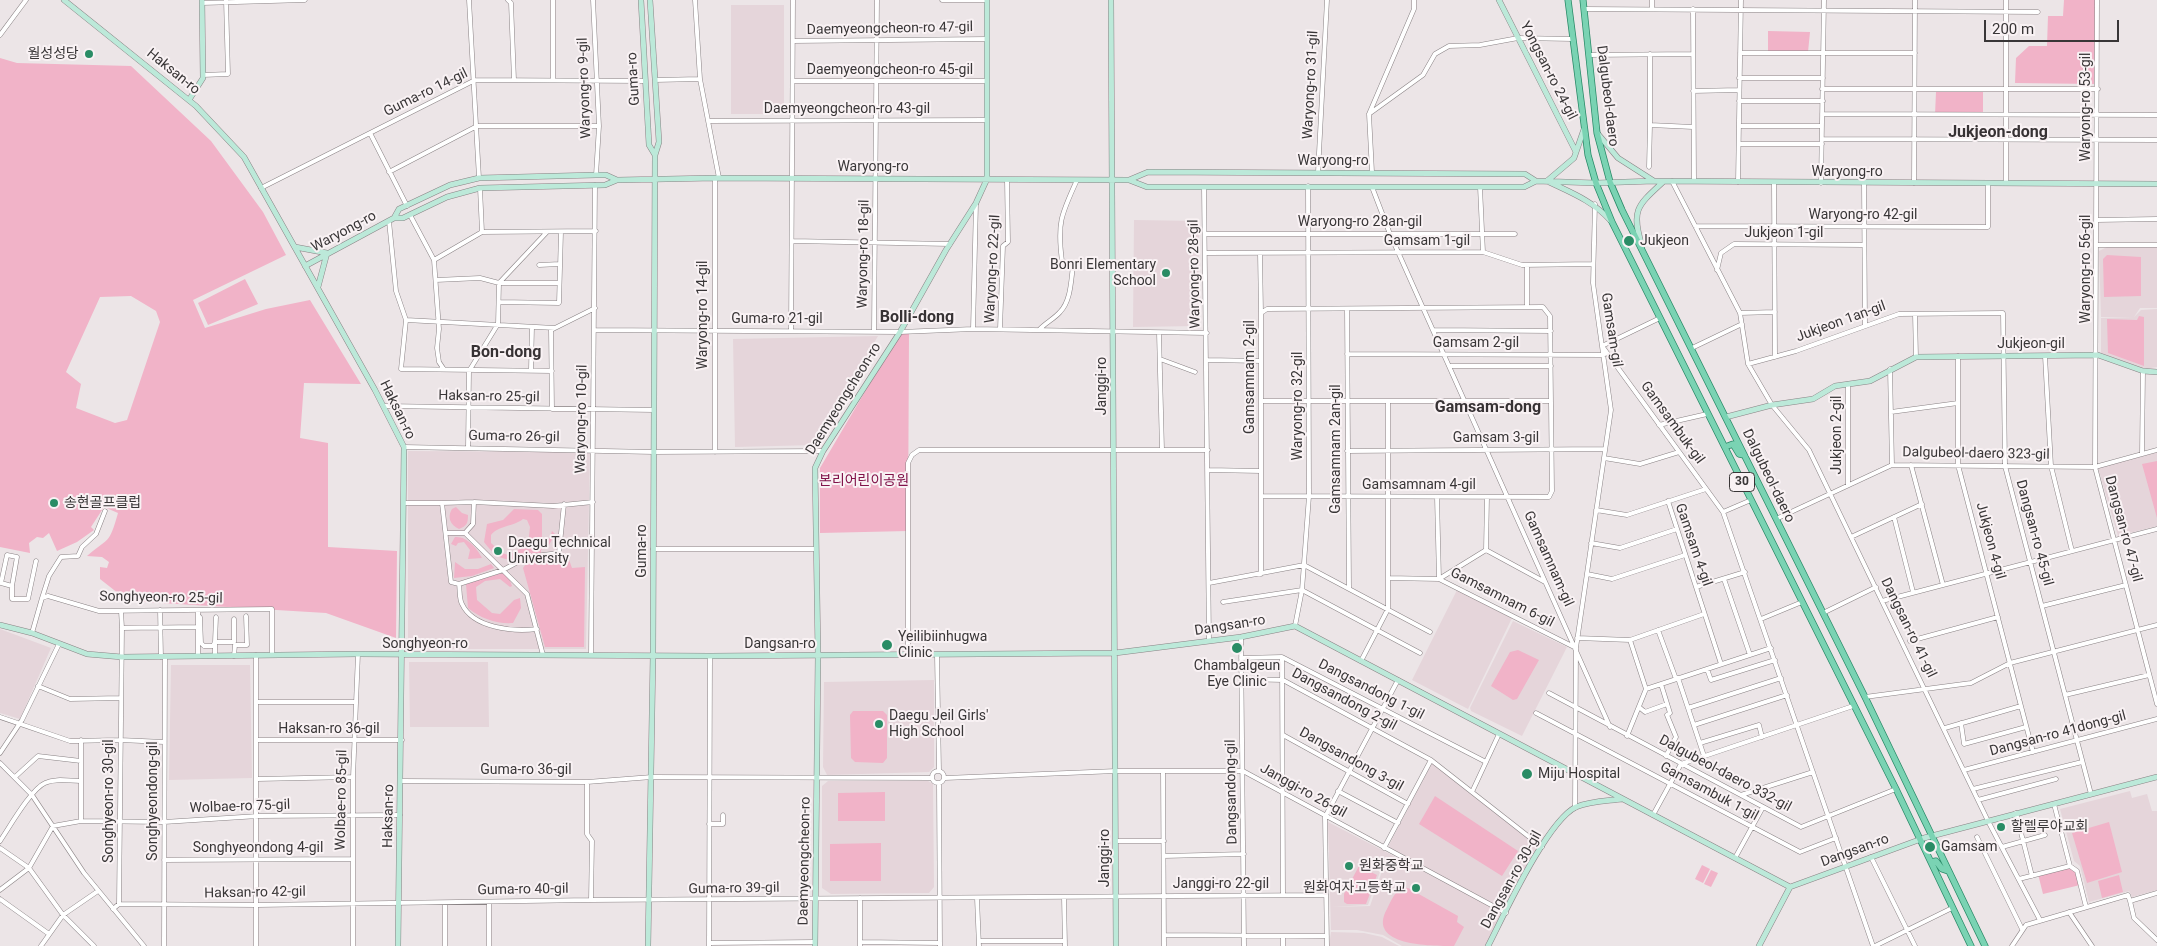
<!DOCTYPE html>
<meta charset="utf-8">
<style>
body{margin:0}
#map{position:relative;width:2157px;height:946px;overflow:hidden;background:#ece5e7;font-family:Roboto,sans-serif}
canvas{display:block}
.scale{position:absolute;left:1984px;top:20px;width:135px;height:22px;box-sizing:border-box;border:2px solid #393637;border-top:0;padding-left:6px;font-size:15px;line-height:18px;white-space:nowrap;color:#393637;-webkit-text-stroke:4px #f9f2f4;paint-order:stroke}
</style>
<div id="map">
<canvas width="2157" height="946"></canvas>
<div class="scale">200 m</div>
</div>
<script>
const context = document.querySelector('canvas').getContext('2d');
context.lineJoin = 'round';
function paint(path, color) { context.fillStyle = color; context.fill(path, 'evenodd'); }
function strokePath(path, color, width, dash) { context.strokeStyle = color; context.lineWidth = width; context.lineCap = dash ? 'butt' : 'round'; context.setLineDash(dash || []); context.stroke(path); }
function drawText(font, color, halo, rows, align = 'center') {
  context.font = font + ' Roboto,"Noto Sans KR",sans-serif'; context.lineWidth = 4; context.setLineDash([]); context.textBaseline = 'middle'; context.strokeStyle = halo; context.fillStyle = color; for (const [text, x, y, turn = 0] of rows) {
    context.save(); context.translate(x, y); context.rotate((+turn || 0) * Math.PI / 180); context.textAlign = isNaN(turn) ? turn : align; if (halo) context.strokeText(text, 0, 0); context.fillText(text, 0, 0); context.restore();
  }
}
paint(new Path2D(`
 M731 5H784V114H731Z
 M1134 220 1199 221 1198 326 1133 327Z
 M2107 247H2157V308H2140L2134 317 2141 310 2157 309V367L2144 369 2101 353V318L2133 317H2101L2099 251Z
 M878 336 816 445 735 447 733 339Z
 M408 451 590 452 586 649H408Z
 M2157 452V526L2118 536 2098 468Z
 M1457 590 1512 618 1468 709 1412 680Z
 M1513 621 1567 647 1522 736 1471 711 1470 708Z
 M0 629 51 648 20 719 0 713Z
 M409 662H488L489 727H410Z
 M171 665H250L252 778 169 780Z
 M934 680V767L929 772 827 775 823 767 824 682Z
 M1432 763 1535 844 1537 849 1507 904 1502 908 1390 849 1389 845Z
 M828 781H928L933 784 934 887 929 893 831 894 822 888V786Z
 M2130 791 2132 798 2147 794 2152 811H2157V890L2132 897 2129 891 2089 902 2080 866 2074 861 2060 809Z
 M1328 822 1504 913 1485 946H1402L1383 935 1357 930H1331ZM1366 864 1382 871 1370 906 1331 907 1368 905 1380 872Z
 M1331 932 1364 933 1382 937 1399 946H1329Z`), '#e5d5da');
paint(new Path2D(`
 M2064 0H2096L2095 84 2015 83 2016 58 2029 46H2047L2048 16H2063Z
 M1768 31 1810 32 1808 52 1768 51Z
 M0 58 17 63 131 66 211 141 263 212 286 255 193 300 205 328 266 309 310 300 361 384 304 383 300 438 328 443V547L397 551 396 638 326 613 128 601 100 579V567L107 568 109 562 102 557 87 556C109 537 109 545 118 513L104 507 91 527 94 530 77 542 57 551 49 533 43 538 37 537 29 543 30 553 0 547ZM131 296 156 311 160 322 127 420 115 423 76 408 81 384 66 372 100 297Z
 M1936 92H1983V115H1935Z
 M2107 255 2141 257V296L2104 297 2103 259Z
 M245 279 258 304 208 325 198 303Z
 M2139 316 2144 317V366L2108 353 2107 319 2137 320Z
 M899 334H909L908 531 820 533V468Z
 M2157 461V518L2142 464Z
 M456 507 462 513 468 515C468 523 467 526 459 529 450 525 447 517 452 509Z
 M514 509 538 510 542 514V537L545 541 550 538 552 531 555 534 549 545 541 550V553C512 557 504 569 484 542L487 524 503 520ZM523 519 527 520 530 527 528 545 508 555 502 553 491 543V535C499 525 513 527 523 519Z
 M455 537C467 536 477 548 482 558L468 559 470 550 464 542 458 543 456 546 451 544Z
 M568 557 572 568 585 567 584 647H545L523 568 529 560Z
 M455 562 465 569H478L491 564 494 568 472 576 454 578Z
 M502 573 509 578 512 586 510 587 500 579 485 581 476 587 477 600 492 613 500 614 514 600 520 598 521 608 513 623C497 624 481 619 468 608L466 584Z
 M1518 650 1539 660 1517 699 1513 700 1491 686 1510 652Z
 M853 711H883L887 715V758L883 763 855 762 851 758 850 715Z
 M885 792V821H838V793Z
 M1435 796 1518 851 1502 876 1419 824Z
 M2109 822 2122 872 2087 883 2072 833Z
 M881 843V881H830V844Z
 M1702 865 1710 869 1703 883 1695 879Z
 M1359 866 1377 875 1366 904H1347L1344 902V894Z
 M2070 866 2077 871 2080 885 2043 894 2038 874Z
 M1711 870 1718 873 1711 887 1704 884Z
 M2119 875 2123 892 2102 898 2098 881Z
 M1403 888H1408L1458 916 1457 922 1464 927 1454 946C1431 946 1366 946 1387 909 1391 901 1394 892 1403 888Z`), '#f1b3c8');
const street = new Path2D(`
 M469 0 479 178
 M508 0 511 3 514 80
 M593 0 599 126 596 175
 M695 0 700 79 719 178
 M942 0H987
 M1652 0V9
 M2097 0 2095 467 2157 704
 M202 3 305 0
 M1584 9 2038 12
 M1693 9 1694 181
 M0 35 26 0
 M793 41 987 39
 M1740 53H1915
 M1650 54V125L1693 127
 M1589 55 1693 54
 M203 75 228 74 226 0
 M1739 78H1823
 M553 80V0
 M655 80 700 79
 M793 81H987
 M1822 89H2098
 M1693 91 1739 90
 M1739 101H1823
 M1369 114 1423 75 1435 54 1449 46 1480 45 1518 38 1573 39
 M1822 114 2157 115
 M708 121 987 120
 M1739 126H1822
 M370 133 407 206
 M1822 139 2157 140
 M1739 144H1822
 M1649 167 1650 125
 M389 172 477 126H599
 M1318 172 1327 0
 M1372 172 1369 114 1414 9V0
 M1672 181 1740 313 1748 364 1772 405 1809 450 1988 821 2040 920
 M1738 182 1741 0
 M1774 183 1775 357
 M1821 183 1824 0
 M1864 183 1865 326
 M1914 183 1915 0
 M2006 183V0
 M1204 187 1209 641
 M1372 187 1390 234 1610 727
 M1480 187 1483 252
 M261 188 475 80 645 81
 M480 188 482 232
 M410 215 434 260 439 329 437 348 439 362 443 368
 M2097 220 2157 219
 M389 221 396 291 406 320 401 369 552 371
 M1695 226 1988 227V183
 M1206 234H1515
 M792 241 950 244
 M2097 245H2157
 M1206 253 1483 252 1522 265 1593 264
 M1260 253 1261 313
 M434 260 482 232 596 231
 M539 265 560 264
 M1527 265V307
 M1717 270 1721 253 1734 244 1864 245
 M436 280 480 278 499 283H559
 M499 302 559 303 561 232
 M1347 309 1349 588
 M1740 313 1775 312
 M1915 314 1916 357
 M406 320 555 328
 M973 329 976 203
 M1000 329 1003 246 1008 242 1007 180
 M594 330 900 332 973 329 1207 333
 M874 330 877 0
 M1039 330C1045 323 1054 319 1060 312 1071 301 1071 280 1073 266L1062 261C1057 223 1061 215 1077 180
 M1434 330 1551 331
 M791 331 793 0
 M1159 333 1162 450
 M1602 346 1723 512 1873 946
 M1602 346 1660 318
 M1692 348 1742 324
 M1347 354 1604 355
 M1958 356V465L2033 752
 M2045 356 2051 466 2072 551
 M1160 359 1195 372
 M1207 360 1261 361
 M1748 364 1796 351 1899 314 2003 313 2005 466 2091 794
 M1449 366H1551
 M531 369 532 327
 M1890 369 1892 465
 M1261 401H1551
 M384 406 654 410
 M552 409 551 330 595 308
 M1891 412 1958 403
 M1659 425 1707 414
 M404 447 654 452 823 451
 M468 448 469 371 498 324 499 283 547 232
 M1347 451 1605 449
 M715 452V178
 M2142 454 2143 371
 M1604 458 1640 464 1679 452
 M1911 465 1943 585
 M1208 470 1261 471
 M1848 485V384
 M1261 496 1549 497 1552 491 1550 316 1543 307 1267 309 1261 313V574
 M1437 497 1439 579 1576 648
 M1668 501 1721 664
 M474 502 442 503 451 582 459 584C460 590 459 599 462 604 473 628 513 632 537 629
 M404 503H442
 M1596 510 1627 515 1706 489
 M1723 512 1751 500
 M1894 517 1913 592
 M1776 519 1892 465 2095 467 2157 450
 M447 533H465
 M1851 537 1922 504
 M1591 543 1620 548 1677 529
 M653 549H815
 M1486 550 1487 497
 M1587 574 1612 579 1685 555
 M1388 578 1439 579 1486 550 1545 582
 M1724 579 1750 655
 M0 582 1 583 12 586 17 557 7 555 1 583
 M1209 583 1304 565 1430 632
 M459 584 503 570 527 557 559 553 564 504
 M12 586V599H28L36 561
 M1696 587 1745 572
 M42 598 49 576 61 557 78 556 82 547 96 534 105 511
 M1882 601 2157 529
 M1223 602 1302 590 1420 653
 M2042 606 2126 585
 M160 610 161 657
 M121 611 122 628 198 627
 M1823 613 1876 587
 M200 617 201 643 204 646H213L215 642 216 617
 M234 619V642
 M1761 619 1802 602
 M1295 626 1302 590 1309 496 1308 186
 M1658 630 1676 679
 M32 633 42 598 48 596 99 611 272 609V655
 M1241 637 1244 946
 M1577 638 1630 640 1704 614
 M1630 640 1646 689
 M1910 641 1998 617
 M591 654 595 185
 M256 655V946
 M543 655 527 594 465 533 473 524 474 502 553 506 593 502
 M908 655V463L912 455 919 450H1208
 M937 655 939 771
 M198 656V610
 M215 656V642H234
 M234 656 235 645H247L246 616
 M1282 657 1283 895
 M1241 658 1282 657 1486 762
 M1361 661 1388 609V402
 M1707 669 1711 680 1775 660
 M1678 678 1704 756
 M1242 679 1283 680 1431 760 1542 847
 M1661 684 1670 713 1667 715 1676 737 1666 756
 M38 686 70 699 121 698
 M1549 693 1801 827 1896 789
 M2065 695 2149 675
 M1865 697 1971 683 2010 663 2157 625
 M256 702H356
 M1639 707 1645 712 1667 704
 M1688 708 1781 678
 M1536 713 1800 852 1836 838
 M0 717 70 741 120 740 164 742
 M1961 723 1964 744 2026 727
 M1694 725 1787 695
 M1945 728 2021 706
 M1283 735 1408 804
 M1627 736 1646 689 1771 648
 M257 740H402
 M1700 743 1759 725 1762 737
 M0 753 22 720 59 644
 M0 763 32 795 84 873 144 946
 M1964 770 2157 719
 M932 777a6 6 0 1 1 12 0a6 6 0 1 1-12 0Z
 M1163 771 1164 946
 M15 777 38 756 81 761
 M945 778 1116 771H1243L1506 913
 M257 779 353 777
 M401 781 587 782 652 777 932 778
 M587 782V834L592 841 591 900
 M939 784 940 946
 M1973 789 2082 762
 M1338 791 1398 823
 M1472 792 1499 734
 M1741 795 1813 772
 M1978 800 2056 779
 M2054 804 2070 866 2077 871 2086 907
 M1575 808 1576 648 1611 410 1593 283 1595 204
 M2016 813 2032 876
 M1653 815 1681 764 1853 706
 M81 821V740
 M709 824H723V815
 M1977 837 2022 929
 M0 841C9 828 31 789 45 783 55 778 69 781 80 781
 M1116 841H1164
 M2002 847 2045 835
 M0 848 29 868 63 915 94 946
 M1384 848 1431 760
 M1164 856 1244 854
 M1871 857 1915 946
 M1735 858 1763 807
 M164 860 353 859
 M2019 879 2070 866
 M0 890 29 868 53 826 81 821 164 822 258 816 400 815
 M1064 897 1065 946
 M860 898V946
 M977 898 979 946
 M0 899 49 934
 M2130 901 2134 918 2157 940
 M119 904 122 628
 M113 909 119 904 257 905 591 900 1326 895
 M2069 912 2092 946
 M1164 935 1327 936
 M1283 936V946
 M979 941H1065
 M860 942 940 943
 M709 943 815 942
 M41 946 63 915 98 891
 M164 946 165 657
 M353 946V777L358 654
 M445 946V903
 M489 946V902
 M709 946 710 656
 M1327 946 1325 817 1398 680
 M1875 946 1952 908
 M2012 946 2026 925 2128 895 2130 901 2157 893`);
const secondary = new Path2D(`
 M64 0 196 106 244 157 375 390 404 447 398 946
 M641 0 649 145 655 155
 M1111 0 1116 946
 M1499 0 1576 152
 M189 100 203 78 202 0
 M1598 134 1618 158 1654 181
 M1129 180 1148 172 1525 174 1536 181
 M1547 181 1574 158 1584 129
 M1549 182C1572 193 1593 201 1611 221
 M394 218 399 209 450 185 479 178 596 175H606L617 180 715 178 1129 180 1147 187H1524L1536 181 1596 183 1654 181 2157 184
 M1642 246C1631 210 1637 206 1663 182
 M295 247 327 253 318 287
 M305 266 394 218H403L447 197 480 188 605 185 617 180
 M1726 417 1772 405 1813 399 1835 386 1870 381 1916 357 2098 355 2143 371 2157 372
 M0 625 32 633 87 654 122 657 358 654 710 656 1115 653 1241 637 1295 626 1790 887 1924 838 2157 777
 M648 946 653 655 655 155 659 142 650 0
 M815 946 818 655 815 468 823 451 900 332 946 250 976 203 987 179V0
 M1488 946C1504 915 1547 821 1576 807 1590 801 1607 801 1622 799
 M1759 946 1790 887`);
const primary = new Path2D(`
 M1568 0 1588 155 1596 183 1612 222 1896 789 1971 946
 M1583 0 1597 133 1610 182 1622 210 1865 697 1985 946
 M1725 447 1733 444 1739 454 1744 455
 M1931 862 1936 861 1942 869 1948 871`);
strokePath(street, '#898284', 5);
strokePath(secondary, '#898284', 6);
strokePath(primary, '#298967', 7);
strokePath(street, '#fff', 4);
strokePath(secondary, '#bce9d9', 5);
strokePath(primary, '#7ad3b3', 5.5);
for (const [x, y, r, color] of [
 [89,54,5,"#2a8c65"],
 [1629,241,6,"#2a8c65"],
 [1166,273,5,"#2a8c65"],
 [54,503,5,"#2a8c65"],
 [498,551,5,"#2a8c65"],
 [887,645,6,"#2a8c65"],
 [1237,648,6,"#2a8c65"],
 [879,724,5,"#2a8c65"],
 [1527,774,6,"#2a8c65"],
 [2001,827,5,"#2a8c65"],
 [1930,847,6,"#2a8c65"],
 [1349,866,5,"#2a8c65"],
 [1416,888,5,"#2a8c65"]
]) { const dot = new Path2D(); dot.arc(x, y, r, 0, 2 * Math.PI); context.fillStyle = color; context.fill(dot); strokePath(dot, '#f9f2f4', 2); }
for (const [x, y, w] of [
 [1742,482,25]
]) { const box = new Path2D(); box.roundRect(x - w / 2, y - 9.5, w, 19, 4); context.fillStyle = '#f9f2f4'; context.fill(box); strokePath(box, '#393637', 1); }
drawText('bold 12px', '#393637', null, [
 ["30",1742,482]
]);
drawText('14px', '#393637', '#f9f2f4', [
 ["Daemyeongcheon-ro 47-gil",890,29,-1],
 ["Daemyeongcheon-ro 45-gil",890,70],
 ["Yongsan-ro 24-gil",1548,71,63],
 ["Haksan-ro",173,72,39],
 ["Guma-ro",634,79,-93],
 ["Waryong-ro 31-gil",1311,85,-87],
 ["Waryong-ro 9-gil",585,88,-92],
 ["Guma-ro 14-gil",426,93,-26],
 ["Dalgubeol-daero",1607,96,83],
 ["Waryong-ro 53-gil",2086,107,-90],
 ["Daemyeongcheon-ro 43-gil",847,109],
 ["Waryong-ro",1333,161],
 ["Waryong-ro",873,167],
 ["Waryong-ro",1847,172],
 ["Waryong-ro 42-gil",1863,215],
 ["Waryong-ro 28an-gil",1360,222],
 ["Waryong-ro",344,232,-28],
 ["Jukjeon 1-gil",1784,233],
 ["Gamsam 1-gil",1427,241],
 ["Waryong-ro 18-gil",864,254,-89],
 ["Waryong-ro 22-gil",993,269,-87],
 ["Waryong-ro 56-gil",2086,269,-90],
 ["Waryong-ro 28-gil",1195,274,-91],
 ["Waryong-ro 14-gil",703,315,-90],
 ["Guma-ro 21-gil",777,319],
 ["Jukjeon 1an-gil",1841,322,-20],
 ["Gamsam-gil",1611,330,81],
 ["Gamsam 2-gil",1476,343],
 ["Jukjeon-gil",2031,344],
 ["Gamsamnam 2-gil",1250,377,-90],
 ["Janggi-ro",1102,386,-90],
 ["Haksan-ro 25-gil",489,397,1],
 ["Daemyeongcheon-ro",844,399,-58],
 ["Waryong-ro 32-gil",1298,406,-90],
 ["Haksan-ro",397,410,64],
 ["Waryong-ro 10-gil",582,419,-89],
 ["Gamsambuk-gil",1672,423,54],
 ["Jukjeon 2-gil",1837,435,-90],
 ["Guma-ro 26-gil",514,437,1],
 ["Gamsam 3-gil",1496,438],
 ["Gamsamnam 2an-gil",1336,449,-90],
 ["Dalgubeol-daero 323-gil",1976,454,1],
 ["Dalgubeol-daero",1768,476,64],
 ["Gamsamnam 4-gil",1419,485],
 ["Dangsan-ro 47-gil",2123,529,75],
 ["Dangsan-ro 45-gil",2034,533,75],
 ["Jukjeon 4-gil",1990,541,75],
 ["Gamsam 4-gil",1693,545,71],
 ["Guma-ro",642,551,-90],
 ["Gamsamnam-gil",1548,559,66],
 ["Songhyeon-ro 25-gil",161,598,1],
 ["Gamsamnam 6-gil",1502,598,27],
 ["Dangsan-ro",1230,626,-9],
 ["Dangsan-ro 41-gil",1908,628,64],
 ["Songhyeon-ro",425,644],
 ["Dangsan-ro",780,644],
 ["Dangsandong 1-gil",1371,690,27],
 ["Dangsandong 2-gil",1344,700,28],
 ["Haksan-ro 36-gil",329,729],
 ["Dangsan-ro 41dong-gil",2058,734,-15],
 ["Dangsandong 3-gil",1351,760,29],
 ["Guma-ro 36-gil",526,770],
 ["Dalgubeol-daero 332-gil",1725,774,28],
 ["Janggi-ro 26-gil",1303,791,29],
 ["Dangsandong-gil",1232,792,-91],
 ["Gamsambuk 1-gil",1709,792,28],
 ["Wolbae-ro 85-gil",342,800,-89],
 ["Songhyeon-ro 30-gil",109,801,-90],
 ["Songhyeondong-gil",153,801,-90],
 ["Wolbae-ro 75-gil",240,807,-2],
 ["Haksan-ro",389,816,-89],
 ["Songhyeondong 4-gil",258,848],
 ["Dangsan-ro",1855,851,-20],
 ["Janggi-ro",1105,858,-90],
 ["Daemyeongcheon-ro",805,861,-89],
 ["Dangsan-ro 30-gil",1512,880,-61],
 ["Janggi-ro 22-gil",1221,884],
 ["Guma-ro 39-gil",734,889,-1],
 ["Guma-ro 40-gil",523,890,-1],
 ["Haksan-ro 42-gil",255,893,-1]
]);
drawText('14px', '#393637', '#f9f2f4', [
 ["월성성당",79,54,"right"],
 ["Jukjeon",1640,241],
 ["Bonri Elementary",1156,265,"right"],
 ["School",1156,281,"right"],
 ["송현골프클럽",64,503],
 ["Daegu Technical",508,543],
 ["University",508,559],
 ["Yeilibiinhugwa",898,637],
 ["Clinic",898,653],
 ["Chambalgeun",1237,666,"center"],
 ["Eye Clinic",1237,682,"center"],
 ["Daegu Jeil Girls'",889,716],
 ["High School",889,732],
 ["Miju Hospital",1538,774],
 ["할렐루야교회",2011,827],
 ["Gamsam",1941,847],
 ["원화중학교",1359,866],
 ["원화여자고등학교",1406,888,"right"]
], 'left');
drawText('14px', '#81134a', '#f9f2f4', [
 ["본리어린이공원",864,481]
]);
drawText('bold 16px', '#373234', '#f9f2f4', [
 ["Jukjeon-dong",1998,133],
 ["Bolli-dong",917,318],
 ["Bon-dong",506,353],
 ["Gamsam-dong",1488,408]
]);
</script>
